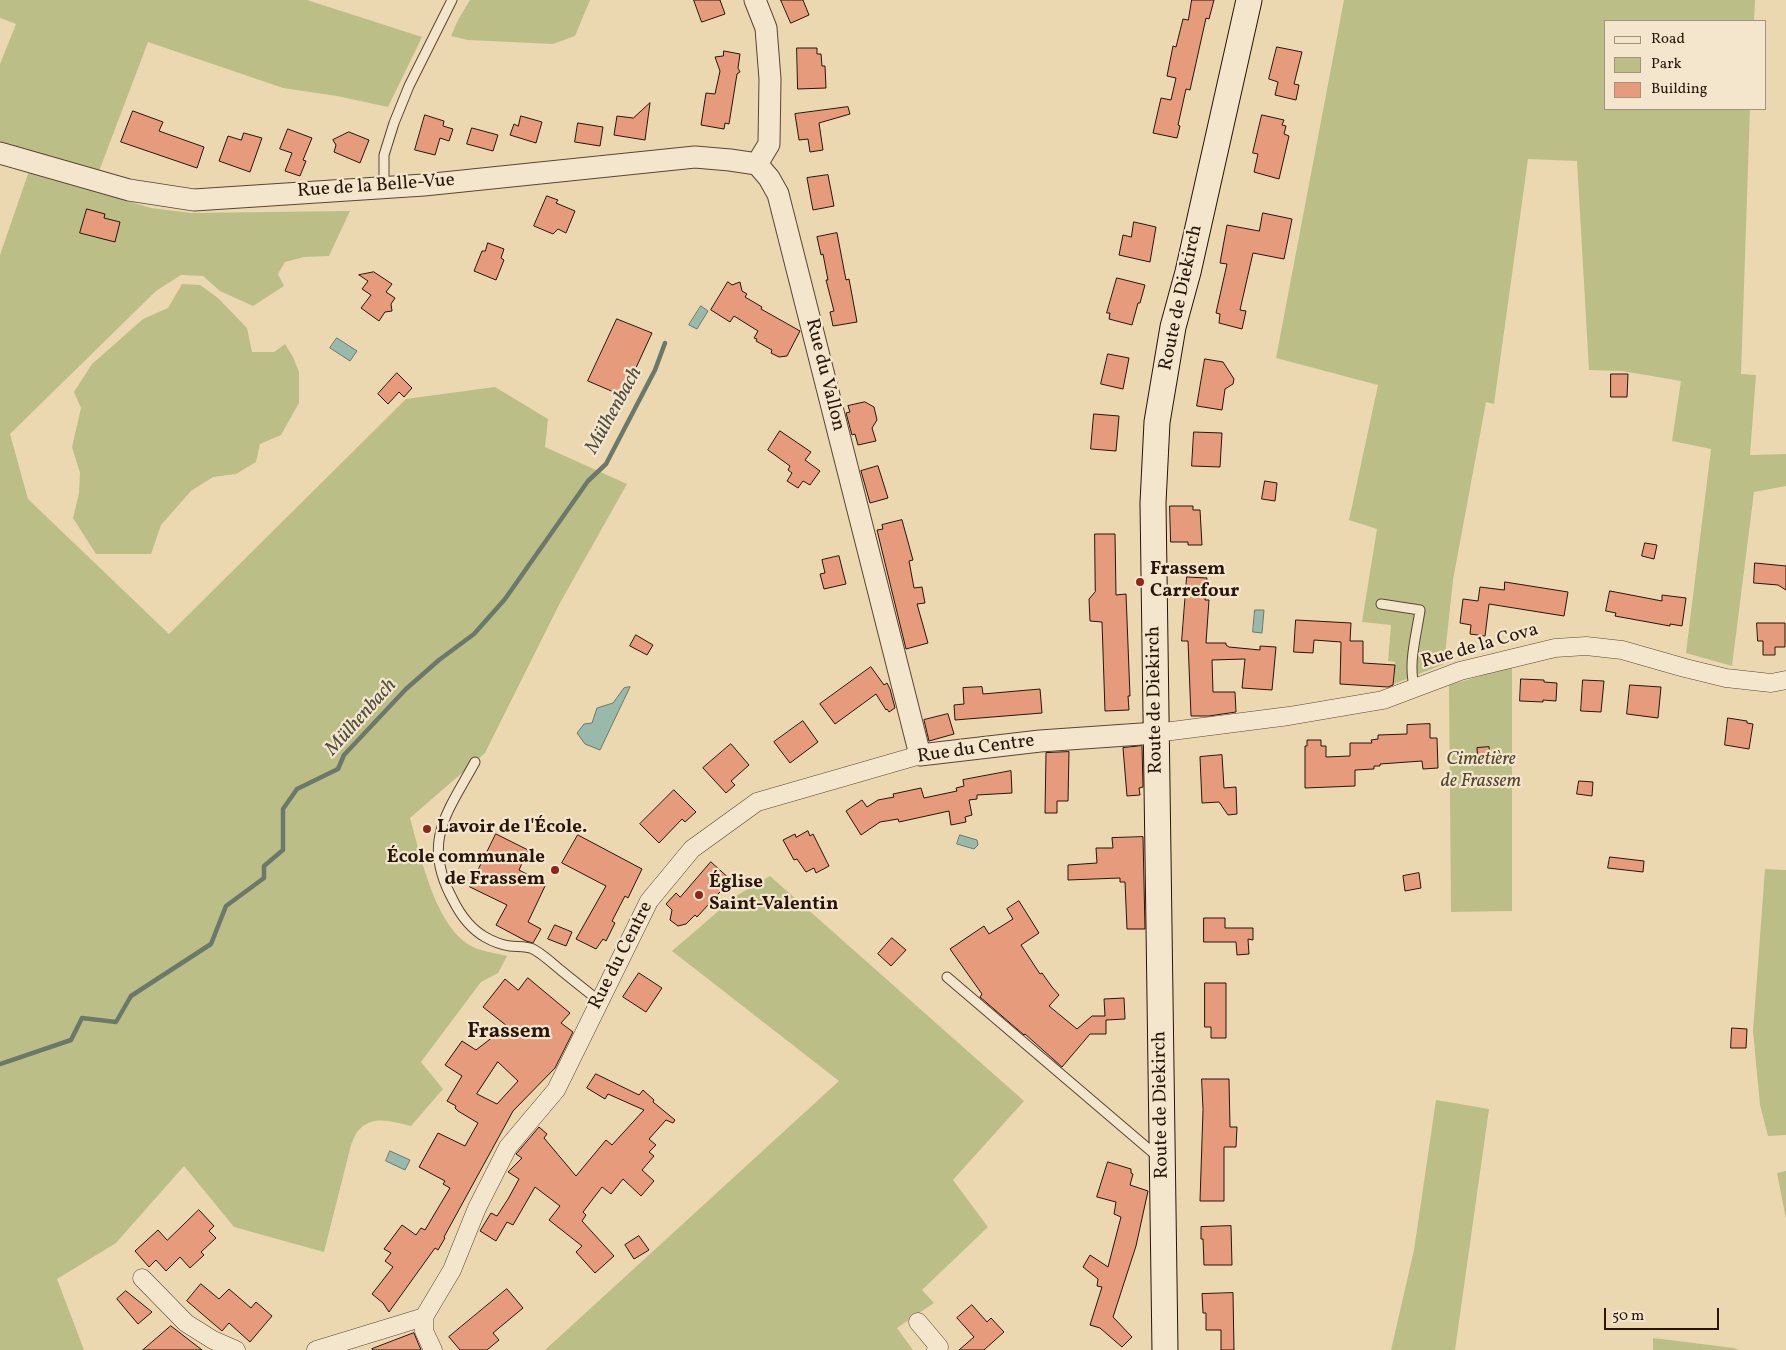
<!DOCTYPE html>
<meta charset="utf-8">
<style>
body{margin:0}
#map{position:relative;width:1786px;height:1350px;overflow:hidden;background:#ecd8b0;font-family:Vollkorn,serif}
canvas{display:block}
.legend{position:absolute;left:1604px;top:20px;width:162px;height:90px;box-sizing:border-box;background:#f3e6cc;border:1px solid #a2927e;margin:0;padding:6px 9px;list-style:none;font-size:15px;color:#281409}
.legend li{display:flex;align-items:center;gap:10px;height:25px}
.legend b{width:25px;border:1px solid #a2927e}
.scale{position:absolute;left:1604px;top:1308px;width:115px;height:22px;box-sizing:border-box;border:2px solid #281409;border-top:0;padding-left:6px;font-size:15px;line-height:18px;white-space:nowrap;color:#281409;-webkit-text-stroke:4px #f3e6cc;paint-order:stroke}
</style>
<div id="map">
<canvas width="1786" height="1350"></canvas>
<ul class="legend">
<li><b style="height:6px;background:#f3e6cc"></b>Road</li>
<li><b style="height:14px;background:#bcbe88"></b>Park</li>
<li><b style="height:14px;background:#e69b7d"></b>Building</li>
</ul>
<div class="scale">50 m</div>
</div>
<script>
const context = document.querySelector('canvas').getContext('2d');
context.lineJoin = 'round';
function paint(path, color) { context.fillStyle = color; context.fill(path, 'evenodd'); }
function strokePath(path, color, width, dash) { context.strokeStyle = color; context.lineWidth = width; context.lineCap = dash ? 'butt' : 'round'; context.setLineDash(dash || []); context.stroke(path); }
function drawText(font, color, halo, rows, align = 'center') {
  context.font = font + ' Vollkorn,serif'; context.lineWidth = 4.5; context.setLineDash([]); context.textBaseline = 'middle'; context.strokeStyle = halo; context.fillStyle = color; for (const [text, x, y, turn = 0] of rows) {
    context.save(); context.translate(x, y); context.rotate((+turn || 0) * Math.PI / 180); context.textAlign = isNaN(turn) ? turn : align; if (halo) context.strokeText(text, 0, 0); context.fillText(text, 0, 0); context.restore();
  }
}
paint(new Path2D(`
 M0 0H307L422 37 388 107 337 96 283 88 148 42 98 174 0 146V64L16 24 0 18Z
 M470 0H590L575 36 553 44 468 40 451 36 458 20Z
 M1344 0H1755L1754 21H1605V109H1750L1741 374 1756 375 1750 455 1786 454V486L1754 492 1732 666 1686 653 1711 449 1672 441 1681 381 1622 371 1589 370 1577 161 1528 159 1494 404 1486 402 1453 580 1444 664 1394 684 1395 662 1388 661 1391 625 1362 622 1377 529 1349 520 1378 385 1276 358Z
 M29 171 151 208 191 213 350 211 329 256 304 257 285 262 278 274 284 286 253 306 220 291 203 276 181 275 156 291 10 434 28 499 169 634 406 399 495 387 548 419 545 447 627 484 560 603 485 753 410 818C421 856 435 928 473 947 483 952 497 953 507 956L498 973 481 982 421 1062 443 1089 411 1126C393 1122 372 1114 358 1131 355 1134 353 1141 351 1145L324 1252 234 1227 184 1166 116 1243 57 1279 84 1350H0V255Z
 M182 284 200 285 218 298 247 328 252 352H274L285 344 293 357 299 372V403L281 435 260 444 256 462 236 474 213 477 191 491 161 525 151 554H96L73 518 79 493 80 473 72 447 81 408 74 392 92 364 143 319 168 308Z
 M1512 667V911L1451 912 1449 685Z
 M1765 869 1786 870V1135L1768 1136 1760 1105 1753 1031Z
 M770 876 1024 1101 953 1180 988 1227 922 1290 934 1303 897 1328 913 1350H545L839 1081 672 951 736 896Z
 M1436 1100 1489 1109 1455 1350H1391L1414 1250Z
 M1786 1171V1219L1777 1173Z
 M1653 1338 1734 1348 1739 1350H1653Z`), '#bcbe88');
const water = new Path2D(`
 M701 306 708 311 697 329 689 325Z
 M337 338 357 351 350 361 330 348Z
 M1255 610H1264L1262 633 1253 632Z
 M630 687 600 750 585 744 577 733 584 724 592 723 597 708 613 703 624 688Z
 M960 835 977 840 978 845 974 849 957 844Z
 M390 1151 410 1160 405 1170 386 1161Z`);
paint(water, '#99baaa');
strokePath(water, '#6c786a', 1);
strokePath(new Path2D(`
 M0 1064 71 1040 82 1018 116 1022 131 996 211 944 226 906 264 878V866L283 850V809L297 789 338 769 344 755 406 689 439 660 474 634 505 599 588 481 606 464 655 370 665 343`), '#6c786a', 4.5);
const building = new Path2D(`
 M694 0H720L725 14 702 22Z
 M781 0H803L809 15 791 23Z
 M1192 0H1214L1209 19 1206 18 1190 90 1186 89 1178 125 1180 126 1177 138 1153 133 1161 98 1171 100 1176 78 1167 76 1173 46 1176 47 1183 19 1188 20Z
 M1277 47 1302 52 1294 84 1299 85 1296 100 1275 95 1278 82 1269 79Z
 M797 48H817V54H821L822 66H825L826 88 798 89Z
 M724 51 740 54 738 68 740 72 737 74 729 124 725 123 724 129 701 125 706 93 715 94 720 71 715 57 723 56Z
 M650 103 645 140 614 135 617 116 633 118Z
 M848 107 850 114 819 123 823 150 810 152 808 139 799 140 795 114Z
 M133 111 163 122 159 131 204 147 197 168 121 142Z
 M425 115 444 121 443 126 453 129 449 141 440 138 435 155 415 150Z
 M1262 115 1284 120 1282 125 1286 126 1284 134 1289 136 1279 179 1254 172 1258 154 1253 153Z
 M521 116 542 122 536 143 510 135 514 124 518 126Z
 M578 123 603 127 600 146 575 142Z
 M472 128 498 135 493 151 467 144Z
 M288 129 312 138 303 160 306 161 300 176 285 171 292 153 280 149Z
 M349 132 369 140 360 163 334 152 336 145 333 140Z
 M244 133 262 138 250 172 219 161 228 136 241 140Z
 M828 175 834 206 813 210 807 178Z
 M547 196 558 200 556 203 575 211 566 233 558 229 553 234 534 226Z
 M87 209 105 214 104 218 120 222 115 242 80 233Z
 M1263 213 1292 219 1284 259 1253 253 1240 310 1246 311 1242 329 1219 323 1220 314 1216 313 1227 264 1220 263 1227 225 1259 231Z
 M1134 222 1156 227 1150 262 1119 255 1123 235 1131 237Z
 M837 233 846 280 849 279 857 322 833 326 830 312 834 311 826 280H828L823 254 821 255 817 237Z
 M488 243 504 249 501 258 504 260 496 280 474 271 482 251H485Z
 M374 272 392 284 386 292 395 298 391 304 392 311 385 312 379 321 361 308 371 295 362 289 368 281 359 275Z
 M1117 278 1145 285 1140 303H1138L1132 325 1109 319 1110 313H1107Z
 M728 282 732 285 740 282 742 291 747 294 745 297 762 307 761 309 800 331 787 356 779 357 771 353 772 350 756 341 757 339 754 338 758 331 734 316 730 322 711 310Z
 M617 319 652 333 623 396 588 381Z
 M1108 354 1129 358 1123 389 1101 384Z
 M1205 359 1223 362 1234 379 1233 384 1225 389 1222 410 1197 406Z
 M397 373 412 388 404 397 399 392 388 404 378 394Z
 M1611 374H1628L1627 397H1611Z
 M865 402 874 407 877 420 872 428 876 441 858 445 855 434 852 435 846 413 850 412 848 406Z
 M1094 414 1119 416 1116 451 1091 449Z
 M780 431 811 452 805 460 820 471 810 485 803 481 798 488 787 481 792 473 788 470 790 466 768 450Z
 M1194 432 1222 433 1220 467 1192 466Z
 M878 466 888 498 870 503 861 471Z
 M1265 481 1277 483 1275 501 1262 499Z
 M1170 506H1193V510H1200L1202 545H1188V542H1171Z
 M902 520 913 560 909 561 914 588 922 587 925 603 917 604 928 643 906 649 877 530 883 529 882 525Z
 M1095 534H1115L1116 595 1126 594 1130 696H1128L1129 710 1105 711 1102 622 1090 621 1089 599 1095 592Z
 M1645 543 1657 545 1654 559 1642 556Z
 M839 556 846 584 824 589 820 574 825 573 822 560Z
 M1755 563 1786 566V590L1778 585 1754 583Z
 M1187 577 1207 578 1205 600H1209L1206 643H1226V645L1229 647 1260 650V646L1276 647 1272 690 1242 688 1245 659 1212 660 1213 692H1235L1236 712 1209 716H1191L1188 641H1182Z
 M1505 582 1568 592 1564 616 1489 604 1485 636 1470 634 1471 625 1460 623 1463 599 1478 601 1480 587 1504 590Z
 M1610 591 1662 601V595L1686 598 1682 626 1670 624V626L1615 616 1616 613 1606 611Z
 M1296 620 1351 623 1350 641H1363V663L1395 665 1393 685 1388 687 1340 684 1341 642 1314 640 1313 653 1294 652Z
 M1757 623H1785V647H1775V655H1763V641H1758Z
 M636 635 653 645 647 655 630 646Z
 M871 667 884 685 887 683 890 689 895 708 889 712 887 709 886 710 876 694 835 724 820 704Z
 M1521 679 1544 680V682L1557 683 1556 701 1543 700V702L1520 701Z
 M1583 680 1604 681 1601 712 1581 711Z
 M1630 685 1661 687 1658 718 1627 714Z
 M982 687 983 694 1040 689 1042 713 955 720 954 705 964 704 963 688Z
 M948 714 954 734 929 741 924 720Z
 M1728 718 1747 721V723L1753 724 1749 749 1725 745Z
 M803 721 818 742 790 763 774 742Z
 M1430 724V738H1437L1438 768 1423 769 1422 761 1380 764V766H1374V769L1355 770V786L1305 788V746H1307V740H1321V746H1326V757L1350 756V743H1372L1371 740 1378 739V735L1407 734V725Z
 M731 744 749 765 731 781 735 785 726 793 703 768Z
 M1142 746 1143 787 1139 788 1140 795 1127 796 1123 748Z
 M1489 747 1491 761 1478 762 1477 748Z
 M1069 752 1068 801H1057V813H1045L1046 753Z
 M1222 755 1224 788 1236 787 1237 814 1228 815 1219 802 1202 803 1200 757Z
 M1011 771 1012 793 977 795V799L969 800 972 815 965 817 966 822 951 825 949 811 899 822 898 819 880 822 861 835 846 811 862 800 867 807 878 800 894 797 893 794 921 788 924 798 957 791 956 788 964 786 963 780Z
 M1579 781 1593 782 1592 796 1577 794Z
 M674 790 696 812 685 822 682 819 659 843 640 824Z
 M808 831 810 836 813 834 829 866 816 873 814 868 806 872 797 859 794 860 783 840 795 834 796 837Z
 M496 834 528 850 519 870 546 884 528 922 541 929 533 943 526 941 496 925 507 905 470 887Z
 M578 835 642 869 628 898 625 896 612 921 615 923 606 941 603 939 596 949 576 939 606 886 562 863Z
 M1143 837 1145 929H1127L1125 882H1120V878L1068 880V865L1097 863 1096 848H1113L1112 838Z
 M1610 857 1644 861 1643 872 1608 868Z
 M711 862 731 880 697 917 695 915 686 924 678 926 670 920 672 910 666 904 676 893 680 897Z
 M1419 873 1421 888 1405 891 1403 876Z
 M1019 901 1039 933 1021 945 1040 974 1042 973 1052 987 1059 995 1049 1006 1077 1029 1092 1016H1105L1104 999 1124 998 1125 1019 1106 1020V1034H1090L1062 1067 1025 1034 1024 1035 980 997 982 994 950 949 984 926 989 934 1013 919 1007 909Z
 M1204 918H1225V928H1253V940L1248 939 1249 954 1237 955 1236 942H1204Z
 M555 925 572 932 566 946 548 939Z
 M892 938 906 950 891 966 878 954Z
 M639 973 662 988 646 1012 623 997Z
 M528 978 570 1013 561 1023 573 1032 555 1068 513 1111 444 1237 445 1238 438 1250 435 1248 389 1312 383 1303 372 1294 393 1267 385 1261 391 1253 384 1249 402 1225 416 1235 421 1228 425 1230 450 1188 443 1184 445 1181 419 1167 438 1133 465 1146 478 1123 458 1111 455 1108 456 1106 447 1101 462 1076 445 1065 462 1041 476 1050 507 1026 483 1007 505 979 518 990ZM498 1062 518 1081 497 1104 477 1094Z
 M1205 983H1226V1038H1211V1027H1205Z
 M1732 1028 1747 1029 1746 1048H1731Z
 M596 1074 639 1095 643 1090 654 1100 653 1102 675 1120 673 1123 666 1120 649 1139 656 1145 649 1152 654 1156 642 1170 654 1181 641 1196 623 1179 611 1194 602 1187 583 1212 586 1215 582 1221 614 1256 595 1273 576 1252 582 1246 549 1220 560 1206 535 1187 513 1225 507 1222 496 1241 480 1231 491 1213 497 1216 508 1199 519 1179 508 1172 522 1158 516 1154 539 1127 547 1134 544 1138 576 1176 606 1140 612 1145 644 1110 608 1094 605 1099 587 1088Z
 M1202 1079H1229L1230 1127H1237L1236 1147H1224V1201H1200L1203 1110Z
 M1108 1162 1131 1169V1173L1133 1174 1130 1185 1148 1191 1136 1246 1113 1317 1132 1337 1122 1347 1100 1328 1090 1325 1102 1287 1097 1286 1098 1279 1083 1267 1090 1255 1108 1267 1121 1217 1114 1214 1116 1202 1097 1197Z
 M199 1210 214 1226 209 1231 216 1238 201 1252 204 1255 190 1268 180 1257 166 1271 156 1260 149 1267 135 1251 158 1230 167 1240Z
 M1231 1226 1232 1265H1204L1203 1239H1201V1227Z
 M639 1236 649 1250 634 1259 625 1245Z
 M201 1284 219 1299 229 1289 251 1308 256 1302 272 1316 250 1342 229 1323 222 1331 187 1301Z
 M507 1289 523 1308 493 1333 499 1340 487 1350H460L449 1337Z
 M126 1291 152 1312 138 1324 117 1299Z
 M1233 1293 1234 1350H1221V1330H1206V1313H1203L1202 1294Z
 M972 1305 987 1322 991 1318 1004 1332 984 1350H959L974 1337 957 1318Z
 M171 1326 202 1350H143Z
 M414 1333 421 1350H373L372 1349Z`);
paint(building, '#e69b7d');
strokePath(building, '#281409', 1);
const service = new Path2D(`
 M384 187V155L394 123 409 86 452 0
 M1381 604 1420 610C1417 633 1407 666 1415 688
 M475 762C447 813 421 842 453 900 460 914 471 929 485 937 492 941 502 945 510 946 517 947 526 946 533 949 544 955 553 964 563 972 575 982 587 991 599 1001
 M947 977 1158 1157`);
const minor = new Path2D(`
 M1156 733 1289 716 1383 700 1460 671 1555 648 1586 646 1622 650 1685 668 1726 678 1771 683 1786 680
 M142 1278 186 1323 213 1340 236 1350
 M424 1317V1331L433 1350
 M918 1322 939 1347 936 1350
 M316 1350 424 1317 452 1270 477 1208 508 1147 556 1090 563 1076 649 901 692 849 757 802 920 755`);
const tertiary = new Path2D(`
 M755 0 766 28 770 79 769 144 757 164
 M0 153 129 190 194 200 424 185 695 157 730 160 757 164
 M757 164 769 178 778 194 920 755 1040 741 1156 733`);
const secondary = new Path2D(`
 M1165 1350 1153 503 1157 422 1173 327 1188 272 1249 0`);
strokePath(service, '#594533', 11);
strokePath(minor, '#594533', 19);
strokePath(tertiary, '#594533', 23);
strokePath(secondary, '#281409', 27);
strokePath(service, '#f3e6cc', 9);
strokePath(minor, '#f3e6cc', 18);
strokePath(tertiary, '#f3e6cc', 21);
strokePath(secondary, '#f3e6cc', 25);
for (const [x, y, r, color] of [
 [1140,582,5,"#8f2418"],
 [427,829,5,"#8f2418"],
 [555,870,5,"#8f2418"],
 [699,895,5,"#8f2418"]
]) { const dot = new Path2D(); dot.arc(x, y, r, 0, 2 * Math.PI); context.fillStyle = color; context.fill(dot); strokePath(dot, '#f3e6cc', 2); }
drawText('19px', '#281409', '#f3e6cc', [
 ["Rue de la Belle-Vue",376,187,-4],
 ["Route de Diekirch",1182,298,-78],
 ["Rue du Vallon",824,375,76],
 ["Rue de la Cova",1480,647,-16],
 ["Route de Diekirch",1156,700,-91],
 ["Rue du Centre",976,750,-8],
 ["Rue du Centre",622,956,-63],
 ["Route de Diekirch",1162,1105,-91]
]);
drawText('bold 19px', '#281409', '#f3e6cc', [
 ["Frassem",1150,571],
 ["Carrefour",1150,593],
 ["Lavoir de l'École.",437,829],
 ["École communale",545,859,"right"],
 ["de Frassem",545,881,"right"],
 ["Église",709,884],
 ["Saint-Valentin",709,906]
], 'left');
drawText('italic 19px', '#54472f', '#f3e6cc', [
 ["Cimetière",1481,761],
 ["de Frassem",1481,783]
]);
drawText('italic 20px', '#504e41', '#f3e6cc', [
 ["Mülhenbach",615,411,-61],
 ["Mülhenbach",362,718,-48]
]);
drawText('bold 21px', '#281409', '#f3e6cc', [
 ["Frassem",509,1033]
]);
</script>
